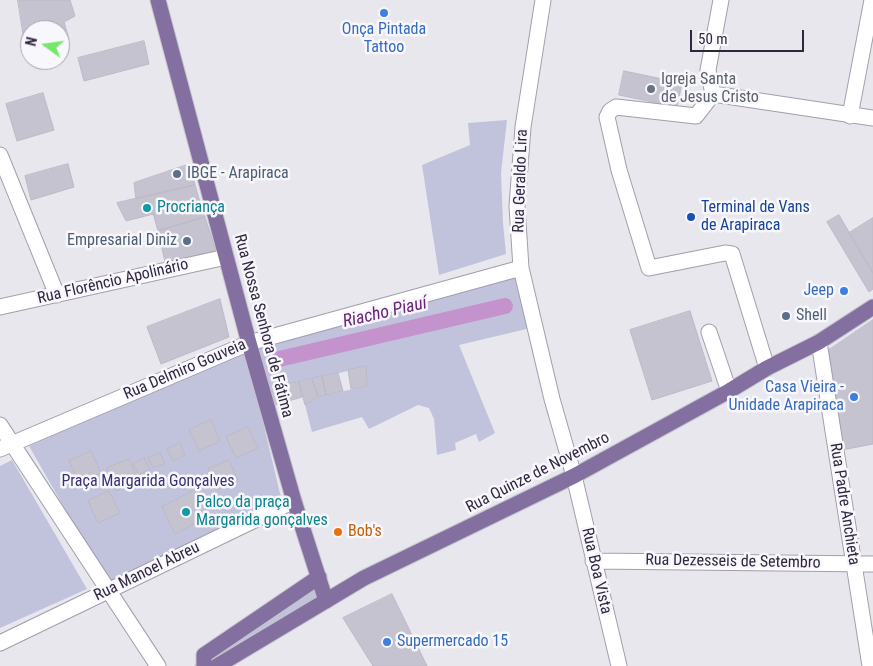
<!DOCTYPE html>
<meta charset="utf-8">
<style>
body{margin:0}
#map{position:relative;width:873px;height:666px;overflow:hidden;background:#e8e7ee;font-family:"Roboto Condensed",sans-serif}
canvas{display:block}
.north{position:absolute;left:20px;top:20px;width:50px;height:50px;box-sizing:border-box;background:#f8f7fb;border:1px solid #a8a3b0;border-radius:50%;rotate:284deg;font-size:14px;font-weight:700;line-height:20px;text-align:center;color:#302640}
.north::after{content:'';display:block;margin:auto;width:18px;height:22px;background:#75e86b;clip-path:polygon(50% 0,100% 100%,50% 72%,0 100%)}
.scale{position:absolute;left:690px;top:30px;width:114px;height:22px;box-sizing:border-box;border:2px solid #302640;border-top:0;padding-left:6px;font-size:15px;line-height:18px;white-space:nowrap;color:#302640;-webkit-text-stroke:4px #f8f7fb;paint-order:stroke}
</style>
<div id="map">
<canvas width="873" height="666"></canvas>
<div class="north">N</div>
<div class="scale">50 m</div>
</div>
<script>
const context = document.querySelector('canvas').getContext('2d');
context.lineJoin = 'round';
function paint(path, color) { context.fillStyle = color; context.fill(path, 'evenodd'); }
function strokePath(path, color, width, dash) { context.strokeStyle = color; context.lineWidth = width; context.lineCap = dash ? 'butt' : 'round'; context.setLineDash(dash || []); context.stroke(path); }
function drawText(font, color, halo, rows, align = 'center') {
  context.font = font + ' "Roboto Condensed",sans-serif'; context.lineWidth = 5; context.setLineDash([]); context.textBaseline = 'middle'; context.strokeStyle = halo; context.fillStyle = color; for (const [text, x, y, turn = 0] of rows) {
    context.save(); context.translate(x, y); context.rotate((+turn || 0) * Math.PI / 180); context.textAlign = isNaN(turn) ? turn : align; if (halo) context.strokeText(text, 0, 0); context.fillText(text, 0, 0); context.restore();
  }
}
paint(new Path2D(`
 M507 120 501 173 503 223 506 254 439 275 422 165 470 145 468 123Z
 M521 268 535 327 459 345 495 433 479 442 476 434 455 443 456 450 437 455 434 419 429 408 418 405 369 429 362 417 312 432 305 405 318 397 366 386V367L262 390 249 343Z
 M246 351 284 510 110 588 29 446Z
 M12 460 87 589 0 628V466Z
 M319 577 326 601 217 666H194L204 655Z`), '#c1c3dd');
strokePath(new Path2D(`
 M275 360 505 306`), '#c493ce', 16);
const building = new Path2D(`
 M18 0H70L75 16 64 22 69 39 60 42V30H30V35L24 38Z
 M144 41 149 64 84 81 78 58Z
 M624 71 682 83 677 107 619 95Z
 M43 93 54 130 17 141 6 104Z
 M68 164 74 187 31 200 25 176Z
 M190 164 195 185 136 199 134 183Z
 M195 185 200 202 126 221 117 203Z
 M200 202 205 217 158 231 153 213Z
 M839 215 873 273V289L869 292 827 222Z
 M205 217 216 251 166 266 158 231Z
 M873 218V273L849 233Z
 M220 299 229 337 161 364 147 327Z
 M690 311 712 381 652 400 630 330Z
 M873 320V444L842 450 829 350Z
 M366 366 367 386 351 389 348 370Z
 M338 373 343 391 326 395 322 376Z
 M322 376 326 395 318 397 312 379Z
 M312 379 318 397 305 405 299 382Z
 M299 382 302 397 272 406 268 389Z
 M211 420 220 441 199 451 189 430Z
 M248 427 258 448 236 458 226 437Z
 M180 443 185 455 173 461 167 449Z
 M91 451 101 473 79 484 69 461Z
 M160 453 165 464 153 468 148 458Z
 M144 458 150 469 139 475 133 464Z
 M129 459 138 481 116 491 107 468Z
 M229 460 238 480 217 490 208 469Z
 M197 489 209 516 175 534 162 507Z
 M109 491 120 513 98 523 88 501Z
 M392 594 427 666H373L343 618Z`);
paint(building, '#c5c3cf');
strokePath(building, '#bdb9c8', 1);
const minor = new Path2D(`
 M543 0 523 127 517 206 521 268 552 399 574 476 619 666
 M713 94 696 116 616 107 610 111 607 117 619 170 649 268 725 253 732 254 767 368
 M713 94 873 118
 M713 94 708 70 721 0
 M850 116 872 0
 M0 155 57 295
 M0 307 226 257
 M709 332 729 391
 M819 342 870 666
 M0 425 158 666
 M0 449 249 343 521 268
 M593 561 873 564
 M0 643 294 501`);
const major = new Path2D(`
 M158 0 249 343 294 501 326 601
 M204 666V655L319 577
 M217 666 364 578 574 476 729 391 767 368 819 342 873 307`);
strokePath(minor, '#a29eac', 17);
strokePath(major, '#c5c2ca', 17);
strokePath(minor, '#fff', 15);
strokePath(major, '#836fa0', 15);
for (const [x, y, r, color] of [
 [384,13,5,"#3f7fe0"],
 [651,89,5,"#6b7280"],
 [177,174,5,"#5c6f8a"],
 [147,208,5,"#0f9aa8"],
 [691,217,5,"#1a4fb4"],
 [187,241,5,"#5c6f8a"],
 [844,291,5,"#3f7fe0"],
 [786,316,5,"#5c6f8a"],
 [854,397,5,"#3f7fe0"],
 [186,512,5,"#0f9aa8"],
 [338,532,5,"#e8710a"],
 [387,642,5,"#3f7fe0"]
]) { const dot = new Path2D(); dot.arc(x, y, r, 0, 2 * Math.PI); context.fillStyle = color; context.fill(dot); strokePath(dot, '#f8f7fb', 2); }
drawText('16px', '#366cbe', '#f8f7fb', [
 ["Onça Pintada",384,30,"center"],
 ["Tattoo",384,48,"center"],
 ["Jeep",834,291],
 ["Casa Vieira -",844,388],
 ["Unidade Arapiraca",844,406],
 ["Supermercado 15",397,642,"left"]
], 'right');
drawText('16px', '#5b616d', '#f8f7fb', [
 ["Igreja Santa",661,80],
 ["de Jesus Cristo",661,98]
], 'left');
drawText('16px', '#4e5e75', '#f8f7fb', [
 ["IBGE - Arapiraca",187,174],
 ["Empresarial Diniz",177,241,"right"],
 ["Shell",796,316]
], 'left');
drawText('16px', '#302640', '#f8f7fb', [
 ["Rua Geraldo Lira",521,181,-88],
 ["Rua Florêncio Apolinário",113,282,-13],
 ["Rua Nossa Senhora de Fátima",263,326,75],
 ["Rua Delmiro Gouveia",185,370,-23],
 ["Rua Quinze de Novembro",538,473,-27],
 ["Rua Padre Anchieta",844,504,81],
 ["Rua Dezesseis de Setembro",733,562,1],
 ["Rua Boa Vista",596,571,77],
 ["Rua Manoel Abreu",147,572,-26]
]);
drawText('16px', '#0d838f', '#f8f7fb', [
 ["Procriança",157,208],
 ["Palco da praça",196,503],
 ["Margarida gonçalves",196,521]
], 'left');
drawText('16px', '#164399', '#f8f7fb', [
 ["Terminal de Vans",701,208],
 ["de Arapiraca",701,226]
], 'left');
drawText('16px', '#373374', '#f8f7fb', [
 ["Praça Margarida Gonçalves",148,482]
]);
drawText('16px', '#c56008', '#f8f7fb', [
 ["Bob's",348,532]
], 'left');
drawText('italic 18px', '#6a2478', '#f8f7fb', [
 ["Riacho Piauí",385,313,-13]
]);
</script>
